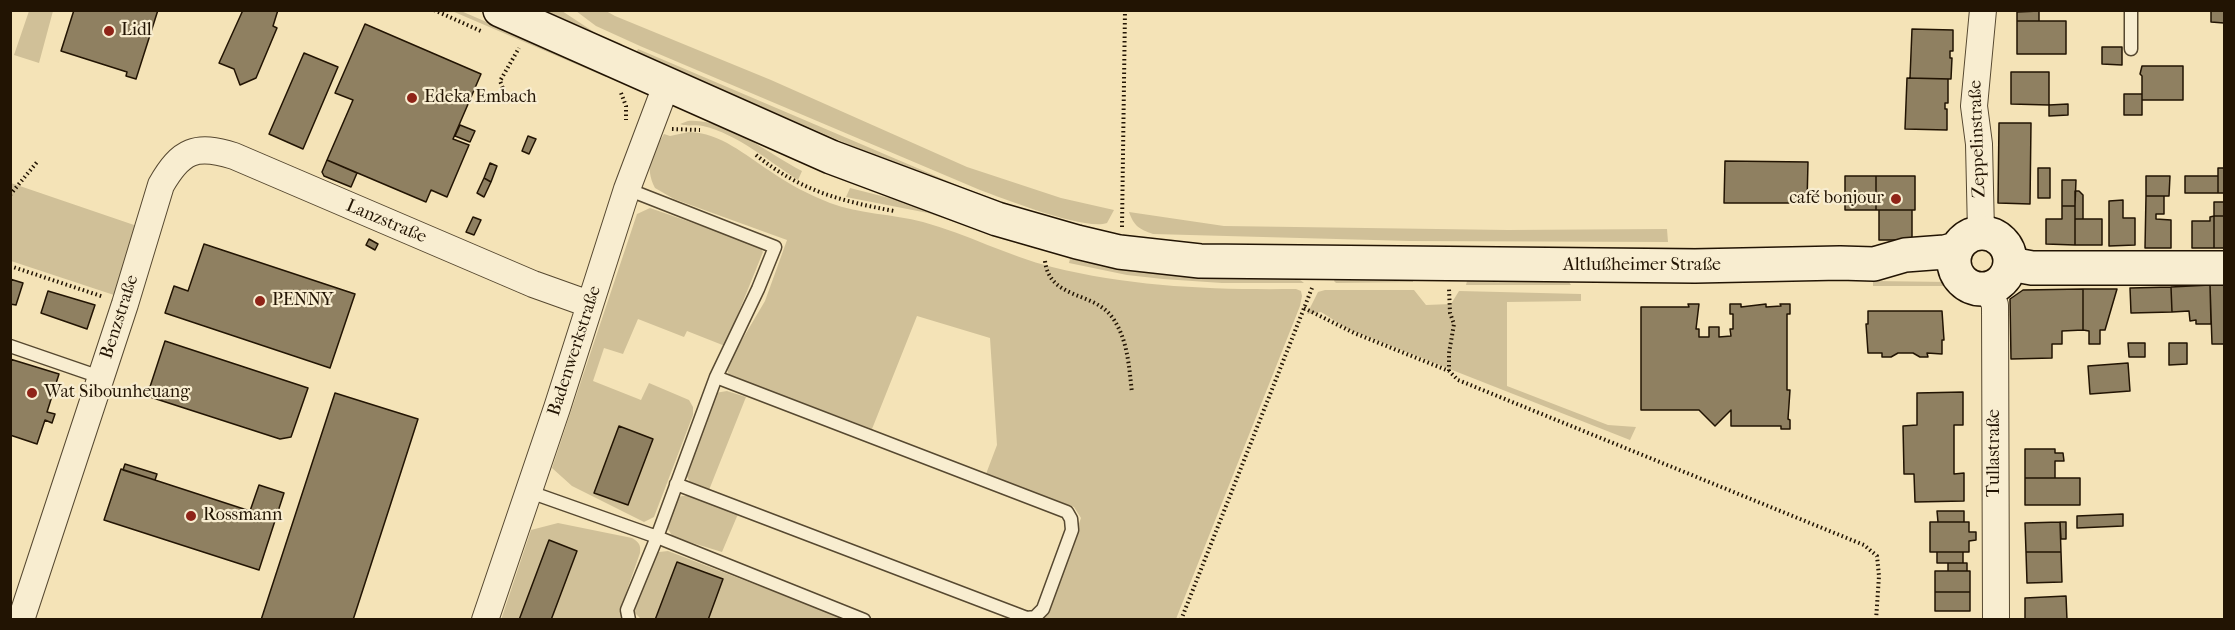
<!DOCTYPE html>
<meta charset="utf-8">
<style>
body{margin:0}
#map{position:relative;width:2235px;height:630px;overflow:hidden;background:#f4e3b7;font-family:"IM FELL French Canon",serif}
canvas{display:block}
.frame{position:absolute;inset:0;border:12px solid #221403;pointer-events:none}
</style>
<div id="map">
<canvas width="2235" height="630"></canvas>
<div class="frame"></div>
</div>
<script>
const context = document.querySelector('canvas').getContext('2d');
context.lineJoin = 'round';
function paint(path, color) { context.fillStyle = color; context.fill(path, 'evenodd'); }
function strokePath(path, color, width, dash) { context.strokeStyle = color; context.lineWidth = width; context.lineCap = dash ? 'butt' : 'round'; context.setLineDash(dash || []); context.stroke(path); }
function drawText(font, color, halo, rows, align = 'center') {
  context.font = font + ' "IM FELL French Canon",serif'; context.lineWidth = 4.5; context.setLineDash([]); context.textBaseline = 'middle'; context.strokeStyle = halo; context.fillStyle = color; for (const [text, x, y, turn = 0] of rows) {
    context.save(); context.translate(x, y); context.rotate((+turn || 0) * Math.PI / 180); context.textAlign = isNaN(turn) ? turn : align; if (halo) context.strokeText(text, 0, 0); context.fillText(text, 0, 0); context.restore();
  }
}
paint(new Path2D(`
 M29 11H53L39 63 14 55Z
 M452 11H461L607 74 606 77Z
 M546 11H562L594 32 622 44 620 49Z
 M576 11H606L615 16 771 80 967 167 1061 198 1114 210 1107 223C1085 231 1005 199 980 190L640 46 596 26Z
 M638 49 964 188 1045 217 1096 230 1095 235 915 173 636 53Z
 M688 121C727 118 768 154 802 171L798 180C767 160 739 135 703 126 696 124 688 127 680 124Z
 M689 132C721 133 745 155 770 171 788 184 810 195 830 203 860 214 892 214 923 222 967 234 1008 256 1052 267 1132 287 1214 290 1296 289L1301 291 1302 296 1300 306 1176 619H1044L1081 518 1074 507 986 474 997 445 990 338 917 316 872 429 729 375 726 367 765 301 787 240 674 199 655 188C644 166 652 154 664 134L670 136Z
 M11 183 137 226 117 296 11 261Z
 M850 188 901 201 1035 245 1036 249 928 213 846 197Z
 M650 208 759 246 763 252 725 346 687 331 684 337 638 319 623 354 604 348 593 381 641 400 649 383 689 400 693 407V415L654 517 644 522 572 486 552 468 637 214Z
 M1129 212 1224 226 1508 230 1667 229 1668 242 1410 241 1153 234C1139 229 1134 226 1129 212Z
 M1354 245 1749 248V253L1355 248Z
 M1070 259 1119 269 1203 277 1299 279 1304 283H1222L1163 279 1127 275 1069 263Z
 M1335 279H1413V282L1336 283 1334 281Z
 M1467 281 1569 282 1571 285H1466Z
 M1873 281 1949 282 1960 286H1873Z
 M1325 290H1414L1426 305 1451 304 1459 291 1581 294V301L1507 302V386L1608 425 1636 427 1630 440 1348 329 1321 312 1307 314 1318 292Z
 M727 391 746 397 709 490 690 482 686 475 715 393Z
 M683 496H690L738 514 722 552 673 537 666 526 677 497Z
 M558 523 632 538C639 542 641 545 640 553L620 610 624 619 501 620 531 530Z
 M668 551 845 619 642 620 633 611 654 556 659 552Z`), '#d0c098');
const building = new Path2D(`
 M74 10H158L136 79 126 76 127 72 61 51Z
 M243 10H278L273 26 277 28 256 78 240 85 234 69 219 63Z
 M2211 10H2224V23L2211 22Z
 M2039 11V21H2017V12Z
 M2017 21H2066V54H2017Z
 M365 24 481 74 453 139 469 145 447 197 431 190 426 202 327 160 353 100 335 93Z
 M1912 29 1953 30V51H1950V58H1952L1951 79 1910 78Z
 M2102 47H2122V65L2102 64Z
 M304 53 338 67 303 149 269 134Z
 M2142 66H2183V100H2142V76L2140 74Z
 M2011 72H2049V105L2011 104Z
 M1907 78 1948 79V103H1945V109H1947V130L1905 129Z
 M2124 94H2142V115H2124Z
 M2068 104V115L2049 116V105Z
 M1999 123H2031L2030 204 1998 203Z
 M460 125 475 131 470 142 455 136Z
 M528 136 536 139 529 154 522 151Z
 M327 160 357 173 351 187 324 176 322 172Z
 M1725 161 1808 162 1807 203H1724Z
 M490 163 497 166 491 182 484 178Z
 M2038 168H2050V198H2038Z
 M2218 168H2224V193H2218Z
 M1845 176H1876V210H1845Z
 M1876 176H1915V210H1876Z
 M2146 176H2170L2169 196H2146Z
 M2185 176H2218V193H2185Z
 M484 178 491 182 484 197 477 193Z
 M2062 180H2076L2075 206H2062Z
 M2075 191H2079L2083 195V219H2075Z
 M2146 196H2164V214H2156V219L2171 220V248H2145Z
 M2123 200V218H2135V245L2109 246V201Z
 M2214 202H2224V216H2214Z
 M2062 206H2075V245L2046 244V219H2062Z
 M1879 210H1912V240H1879Z
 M2214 216H2224V248H2214Z
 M2214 216V248H2192V221H2210V217Z
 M473 217 481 220 474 235 466 232Z
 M2075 219H2102V245H2075Z
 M369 239 378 244 375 250 366 245Z
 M204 244 355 294 330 368 165 313 174 286 188 291Z
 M10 279 23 283 16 305 10 304Z
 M2210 285 2211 324H2196V320L2190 321 2189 311 2172 312 2171 287Z
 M2210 285H2224V344H2212Z
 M2171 287 2172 312 2131 313 2130 288Z
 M2083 289H2117L2105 330H2100V344H2089V331L2083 330Z
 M2083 289V330L2062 331V344H2052V358L2011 359 2010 299 2023 290Z
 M48 291 95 305 87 329 41 313Z
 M1688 304H1699L1696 329H1699V337H1709V327H1719V337L1731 336 1730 329H1733V314H1730V304H1741V307L1766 304V307L1781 306 1780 304H1790V314H1787V390H1790L1788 419 1790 420V429H1781V426H1731V410L1715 426 1699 410H1641V307H1689Z
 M1868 311H1942L1944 340H1942V354L1927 353 1928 357H1920L1913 353H1898L1891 357H1882V353H1868L1866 324H1868Z
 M165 341 308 388 291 437 280 439 147 396Z
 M2128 343H2145V357H2129Z
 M2169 343H2187V364L2169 365Z
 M10 359 59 374 47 412 55 414 52 423 45 420 37 444 10 435Z
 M2128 363 2130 391 2090 394 2088 366Z
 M1963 392V425H1954V474L1964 473V501L1915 502 1914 474H1904L1903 426 1917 425V393Z
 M335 393 418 419 390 506 353 620H261Z
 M619 426 653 439 628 505 594 493Z
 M2025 449H2055V453H2063L2064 461H2055V478H2025Z
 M125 464 157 474 155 480 123 470Z
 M121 469 250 511 259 485 284 493 259 570 104 520Z
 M2025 478H2080V505H2025Z
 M1937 511H1964V522H1938Z
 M2123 514V526L2077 528V516Z
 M1930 522H1969V532H1976V540L1969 541V552H1930Z
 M2060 522H2066V539H2061Z
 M2060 522 2061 552H2026L2025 523Z
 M549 540 577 551 551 620H519Z
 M1937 552H1963V563H1937Z
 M2026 552H2061L2062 582 2027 583Z
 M677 562 723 579 708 620H655Z
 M1948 563H1967V571H1948Z
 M1935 571H1970V592H1935Z
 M1935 592H1970V611H1935Z
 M2066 596 2067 620H2025V598Z`);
paint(building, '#8f8061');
strokePath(building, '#221403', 1.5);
const lane = new Path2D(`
 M2131 49V10
 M627 189 775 247 758 289 716 377 657 537 627 610 629 620
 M10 346 100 377
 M676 484 1027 618 1035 617 1043 609 1072 530 1071 519 1067 512 716 377
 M527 491 657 537 864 620`);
const street = new Path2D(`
 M1981 232 1979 144 1974 106 1983 10
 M1988 289 1995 305 1996 620
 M21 620 125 304 161 185C181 150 196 144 234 156L533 284 589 304
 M485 620 557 408 627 189 667 83`);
const secondary = new Path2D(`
 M500 10 831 157 997 219 1077 242 1119 252 1200 261 1695 266 1840 263 1874 264 1905 255 1945 252 1956 249
 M1954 261a28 28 0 1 1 56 0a28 28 0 1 1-56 0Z
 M2010 264 2032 268H2224`);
strokePath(lane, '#564830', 15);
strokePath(street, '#564830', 28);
strokePath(secondary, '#221403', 36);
strokePath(new Path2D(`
 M434 10 483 32
 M621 93 626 106V120
 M506 96 500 81 519 48
 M672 129 700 130
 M756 155C799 190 840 201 894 211
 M10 195 37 162
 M1122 227 1125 10
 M1045 261C1050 300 1093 291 1112 317 1128 339 1129 367 1132 393
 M10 266 104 297
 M1304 308 1354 333 1449 371 1458 380 1864 545 1877 556 1879 576 1876 620
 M1449 371V353L1454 324 1450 313 1449 289
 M1181 620 1312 288`), '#221403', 4, [1.5, 3]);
strokePath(lane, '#f8edd0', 12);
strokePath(street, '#f8edd0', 26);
strokePath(secondary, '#f8edd0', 33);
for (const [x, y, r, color] of [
 [109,31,6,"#8f2418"],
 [412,98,6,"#8f2418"],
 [1896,199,6,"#8f2418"],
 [260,301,6,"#8f2418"],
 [32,393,6,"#8f2418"],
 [191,516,6,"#8f2418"]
]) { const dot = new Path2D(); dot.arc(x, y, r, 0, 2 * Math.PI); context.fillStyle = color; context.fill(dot); strokePath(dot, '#f8edd0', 2); }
drawText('18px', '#221403', '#f8edd0', [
 ["Lidl",121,31],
 ["Edeka Embach",424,98],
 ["café bonjour",1884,199,"right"],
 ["PENNY",272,301],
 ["Wat Sibounheuang",44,393],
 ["Rossmann",203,516]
], 'left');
drawText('18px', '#221403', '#f8edd0', [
 ["Zeppelinstraße",1978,139,-92],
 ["Lanzstraße",386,222,23],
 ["Altlußheimer Straße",1642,266],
 ["Benzstraße",120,317,-72],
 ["Badenwerkstraße",575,351,-72],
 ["Tullastraße",1995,453,-90]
]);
</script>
